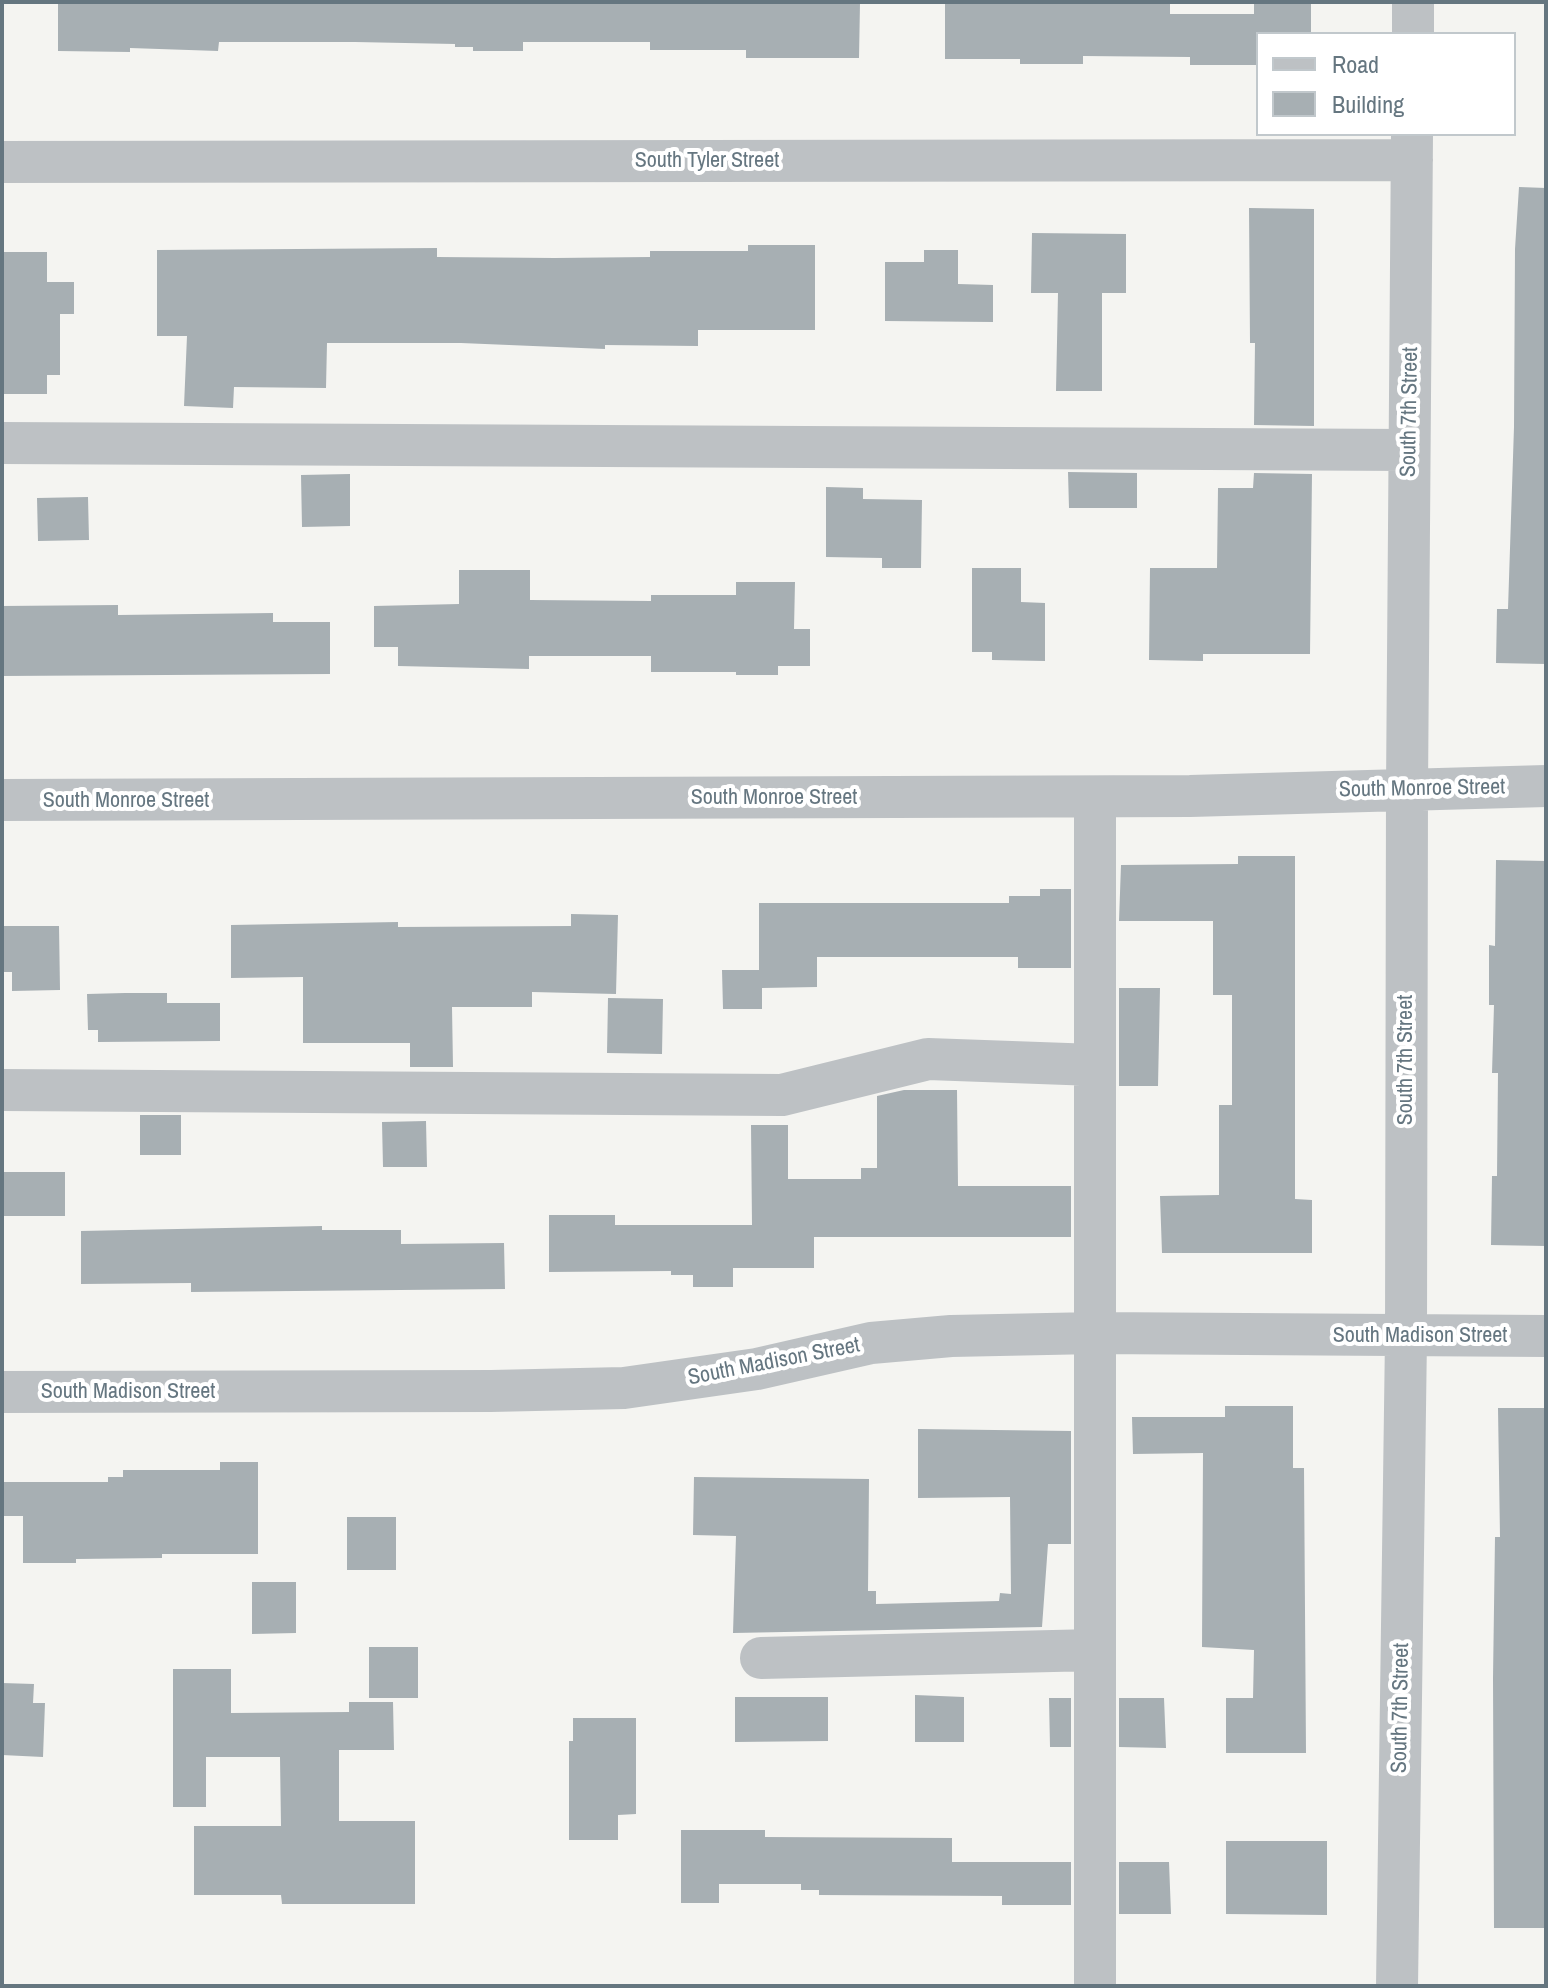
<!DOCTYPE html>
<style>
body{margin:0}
#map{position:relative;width:1548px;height:1988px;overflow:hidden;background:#f4f4f1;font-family:"Archivo Narrow",sans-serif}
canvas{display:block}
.frame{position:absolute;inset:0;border:4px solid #657680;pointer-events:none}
.legend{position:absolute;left:1256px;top:32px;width:260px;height:104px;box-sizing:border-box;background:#fff;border:2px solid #c1c8cc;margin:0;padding:10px 14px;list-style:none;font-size:24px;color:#657680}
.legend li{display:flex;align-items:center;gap:16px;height:40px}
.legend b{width:40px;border:2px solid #c1c8cc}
</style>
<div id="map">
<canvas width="1548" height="1988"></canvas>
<div class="frame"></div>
<ul class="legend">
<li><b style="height:10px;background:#bdc1c4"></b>Road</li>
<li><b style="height:22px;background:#a7afb3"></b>Building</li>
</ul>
</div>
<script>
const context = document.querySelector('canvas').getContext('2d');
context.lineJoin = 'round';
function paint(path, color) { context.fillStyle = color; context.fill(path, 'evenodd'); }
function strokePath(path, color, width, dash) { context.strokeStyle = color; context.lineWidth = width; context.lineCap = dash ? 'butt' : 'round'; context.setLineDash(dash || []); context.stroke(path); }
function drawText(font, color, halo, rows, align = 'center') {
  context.font = font + ' "Archivo Narrow",sans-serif'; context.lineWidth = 8; context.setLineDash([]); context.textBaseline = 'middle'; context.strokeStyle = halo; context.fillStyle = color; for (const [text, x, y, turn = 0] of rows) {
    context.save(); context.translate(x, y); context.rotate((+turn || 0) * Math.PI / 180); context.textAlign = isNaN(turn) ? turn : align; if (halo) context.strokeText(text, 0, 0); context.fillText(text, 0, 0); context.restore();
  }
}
paint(new Path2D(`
 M58 2 860 3 859 58H746V50H650V42H523V51H473V47H455V44L355 42H219L218 51 130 48V52L58 51Z
 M945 2H1170V14H1254V3H1311V34H1258V65H1190V57L1083 56V64H1020V59H945Z
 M1519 187 1546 188V664L1496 663 1497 609H1508L1514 427 1515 249Z
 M1249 208 1314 209V426L1254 425 1255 343H1250Z
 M1032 233 1126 234V293H1102V391H1056L1058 293H1031Z
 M748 245H815V330H698V346L605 345V349L461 343H327L326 388 234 387 233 408 184 406 187 336H157V250L437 248V257L555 258 650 257V251H748Z
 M924 250H958V284L993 285V322L885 321V262H924Z
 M2 252H47V282H74V314H60V375H47V394H3Z
 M1068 472 1137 473V508H1069Z
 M1254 473 1312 474 1310 654H1203V661L1149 660 1150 568H1217L1218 488H1253Z
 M350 474V526L302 527 301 475Z
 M826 487 863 488V499L922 500 921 568H882V558L826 557Z
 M88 497 89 540 38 541 37 498Z
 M972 568H1021V602L1045 603V661L992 660V652H972Z
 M459 570H530V600L651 601V595H736V582H795L794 629H810V666H778V675H736V672H651V656H529V669L398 666V647H374V606L459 604Z
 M118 605V615L273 613V622H330V674L2 676V606Z
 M1238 856H1295V1199L1312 1200V1253H1162L1160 1196 1219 1195V1105H1232V995H1213V921H1119L1121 865 1238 864Z
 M1496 860 1546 861V1246L1491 1245 1492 1176H1497L1498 1073H1492L1494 1005H1489V945L1495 946Z
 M1040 889H1071V968H1018V957H817V987L762 988V1009H723L722 970H759V903H1009V896H1040Z
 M571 914 618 915 616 994 532 992V1007H452L453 1067H410V1043H303V977L231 978V925L398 922V927L571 926Z
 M2 926H59L60 990 12 991V972H2Z
 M1119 988H1160L1158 1086H1119Z
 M125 993H167V1003H220V1041L98 1042V1030H88L87 994Z
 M608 998 663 999 662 1054 607 1053Z
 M904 1090H957L958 1186H1071V1237H814V1268H733V1287H693V1275H671V1271L549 1272V1215H615V1225H752L751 1125H788V1179H861V1168H877V1096Z
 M140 1115H181V1155H140Z
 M426 1121 427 1167H383L382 1122Z
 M2 1172H65V1216H2Z
 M322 1226V1230H401V1244L504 1243 505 1289 191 1292V1283L81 1284V1231Z
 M1225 1406H1293V1468H1304L1306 1753H1226V1698H1253L1254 1650 1202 1647 1203 1453 1133 1454 1132 1417H1225Z
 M1498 1408H1546V1928H1494L1493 1678 1495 1537H1500Z
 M918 1429 1071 1431V1544H1048L1042 1627 733 1633 736 1536 693 1535 694 1477 869 1479 868 1591H876V1604L999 1601 1000 1593 1011 1594 1010 1497 918 1498Z
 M220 1462H258V1554H162V1558L76 1559V1563H23V1516H2V1482H108V1477H123V1470H220Z
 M347 1517H396V1570H347Z
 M252 1582H296V1633L252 1634Z
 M369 1647H418V1698H369Z
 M173 1669H231V1713L349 1712V1702H393L394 1750H339V1821H415V1904H282L281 1895H194V1826H281L280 1757H206V1807H173Z
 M2 1683 34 1684 33 1703H45L43 1757 2 1755Z
 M915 1695 964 1697V1742H915Z
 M735 1697H828V1741L735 1742Z
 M1049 1698H1071V1747H1050Z
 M1119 1698H1164L1166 1748 1119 1747Z
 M573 1718H636V1814L618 1815V1840H569V1741H573Z
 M681 1830H765V1837L952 1838V1862H1071V1905H1002V1896L819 1895V1890H801V1884H719V1903H681Z
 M1226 1841H1327V1915L1226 1914Z
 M1119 1862H1169L1171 1914H1119Z`), '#a7afb3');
strokePath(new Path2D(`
 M1413 34V2
 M2 162 1412 160
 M2 443 1409 450
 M1095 797V1986
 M2 800 1190 796 1546 786
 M2 1090 782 1095 928 1059 1095 1065
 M2 1392 491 1391 624 1388 757 1369 871 1343 951 1336 1095 1333 1546 1336
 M761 1658 1095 1650
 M1397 1986 1406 1337 1407 789 1412 134`), '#bdc1c4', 42);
drawText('22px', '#657680', '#fff', [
 ["South Tyler Street",707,161],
 ["South 7th Street",1410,412,-89],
 ["South Monroe Street",1422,789,-1],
 ["South Monroe Street",774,798],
 ["South Monroe Street",126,801],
 ["South 7th Street",1406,1060,-90],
 ["South Madison Street",1420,1336],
 ["South Madison Street",774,1362,-11],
 ["South Madison Street",128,1392],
 ["South 7th Street",1401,1708,-89]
]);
</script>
